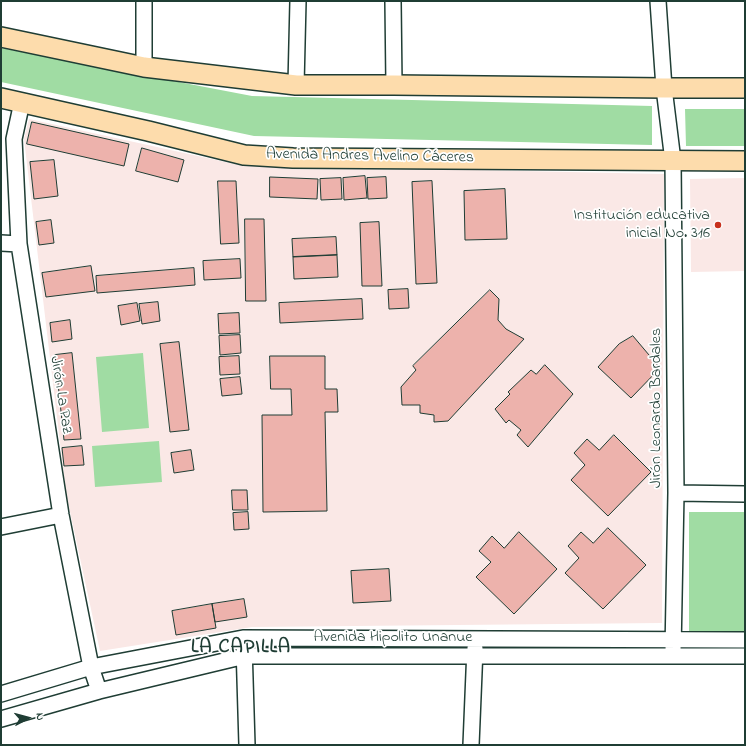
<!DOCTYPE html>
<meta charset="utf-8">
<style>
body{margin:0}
#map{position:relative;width:746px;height:746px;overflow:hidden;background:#fff;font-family:"Indie Flower",sans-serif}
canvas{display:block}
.frame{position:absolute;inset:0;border:2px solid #1f3d34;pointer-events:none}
.north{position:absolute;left:8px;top:698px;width:40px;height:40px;-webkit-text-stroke:3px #fff;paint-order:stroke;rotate:84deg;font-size:11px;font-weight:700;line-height:16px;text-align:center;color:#1f3d34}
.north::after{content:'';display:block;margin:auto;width:14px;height:18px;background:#1f3d34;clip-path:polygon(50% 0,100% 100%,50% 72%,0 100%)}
</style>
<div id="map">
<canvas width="746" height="746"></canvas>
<div class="frame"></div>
<div class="north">N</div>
</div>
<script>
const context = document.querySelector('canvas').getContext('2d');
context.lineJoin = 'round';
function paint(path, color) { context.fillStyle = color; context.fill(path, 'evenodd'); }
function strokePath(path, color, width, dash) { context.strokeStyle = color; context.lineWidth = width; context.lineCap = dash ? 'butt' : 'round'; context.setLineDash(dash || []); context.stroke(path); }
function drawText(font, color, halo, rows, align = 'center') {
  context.font = font + ' "Indie Flower",sans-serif'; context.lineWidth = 3.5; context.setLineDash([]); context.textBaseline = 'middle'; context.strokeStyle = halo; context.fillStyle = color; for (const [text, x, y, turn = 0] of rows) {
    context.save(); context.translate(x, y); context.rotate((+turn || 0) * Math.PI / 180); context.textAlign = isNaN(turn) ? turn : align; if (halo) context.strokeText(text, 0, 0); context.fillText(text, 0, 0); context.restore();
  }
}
paint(new Path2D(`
 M29 119 239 165 664 174 662 623 252 627 100 651 66 493 24 139Z
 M745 178V271L691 272 690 179Z`), '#fae8e6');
paint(new Path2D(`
 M1 48 252 96 652 106V145L254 136 1 82Z
 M685 109H745V146H686Z
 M143 353 149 428 102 432 96 357Z
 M159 441 162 482 95 487 92 446Z
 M689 512H745V636H689Z`), '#a0dca3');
const building = new Path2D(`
 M32 122 129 144 124 166 27 144Z
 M142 148 184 160 178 182 136 171Z
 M54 160 58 196 34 199 30 162Z
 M365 176 367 198 344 200 343 178Z
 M270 177 318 179 317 199 270 197Z
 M386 177 387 198 368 199 367 178Z
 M341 178 342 199 321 200 320 179Z
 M218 181H236L239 243 221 244Z
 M432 181 437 283 416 284 412 182Z
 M505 189 507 239 465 240 464 191Z
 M245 219H264L266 301H246Z
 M51 220 54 243 39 245 36 222Z
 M379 222 382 286H362L360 223Z
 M336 237 337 255 293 257 292 239Z
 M337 255 338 277 294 279 293 257Z
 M240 259 241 278 204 280 203 261Z
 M91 266 95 291 46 297 42 273Z
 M194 268 195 285 97 293 96 276Z
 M408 289 409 308 389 309 388 290Z
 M490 290 499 299 498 320 506 329 524 339 448 421 434 422V415L420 413V405H402L401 387 416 370 413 366Z
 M362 299 363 319 280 323 279 303Z
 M158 302 160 321 142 324 139 304Z
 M137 303 140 321 121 325 118 306Z
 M239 313 240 333 219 334 218 314Z
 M70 320 72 339 52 342 50 323Z
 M240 335 241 353 220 355 219 336Z
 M633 336 660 368 631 398 598 367 619 344Z
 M179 342 189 430 170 432 160 344Z
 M72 353 81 439 64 440 55 355Z
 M239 356 240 374 220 375 219 357Z
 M270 356H325V389H337L338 412H325L327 511 263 512 262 415H292L291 389H271Z
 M545 365 573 394 528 447 517 435 521 430 509 420 506 423 495 409 510 394 508 392 531 370 536 374Z
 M240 377 242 394 222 396 220 379Z
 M614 435 651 472 608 516 571 480 585 465 574 453 587 439 599 450Z
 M82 446 84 465 64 466 62 448Z
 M191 450 194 470 174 473 171 453Z
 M232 490H247L248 510H233Z
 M248 512 249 529 234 530 233 513Z
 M608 528 646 565 603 609 565 573 579 558 568 546 581 532 593 543Z
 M519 532 557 569 514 614 476 577 491 562 479 551 492 536 504 548Z
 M389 569 391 601 353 603 351 571Z
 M244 599 247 617 215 622 212 604Z
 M212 604 216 628 176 635 172 611Z`);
paint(building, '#edb2ac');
strokePath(building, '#1f3d34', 1);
const minor = new Path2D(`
 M393 1 394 85
 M658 1 664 88 673 161 676 493 673 651
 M144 67V1
 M296 85 298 1
 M22 102 14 139 19 244 61 515 91 667 99 691
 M1 243 19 244
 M676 493 745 494
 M1 527 61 515
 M244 646 247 745
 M1 694 91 667 243 638 745 640
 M1 719 99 691 245 656H745
 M471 745 475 648`);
const major = new Path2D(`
 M1 37 144 67 296 85H394L664 88H745
 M1 98 148 131 244 155 293 158 745 161`);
strokePath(minor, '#1f3d34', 18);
strokePath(major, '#1f3d34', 22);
strokePath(minor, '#fff', 15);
strokePath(major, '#fddcac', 19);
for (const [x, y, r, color] of [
 [718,225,4,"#c8321e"]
]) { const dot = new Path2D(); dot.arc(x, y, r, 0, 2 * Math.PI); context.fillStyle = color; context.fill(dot); strokePath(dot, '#fff', 1.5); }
drawText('16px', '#1f3d34', '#fff', [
 ["Avenida Andres Avelino Cáceres",370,157,1],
 ["Jirón La Paz",60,395,81],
 ["Jirón Leonardo Bardales",657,408,-90],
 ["Avenida Hipolito Unanue",393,638]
]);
drawText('16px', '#1f3d34', '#fff', [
 ["Institución educativa",710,216],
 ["inicial No. 316",710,234]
], 'right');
context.letterSpacing = '1px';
drawText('bold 20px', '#1f3d34', '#fff', [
 ["LA CAPILLA",241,649]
]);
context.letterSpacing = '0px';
</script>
